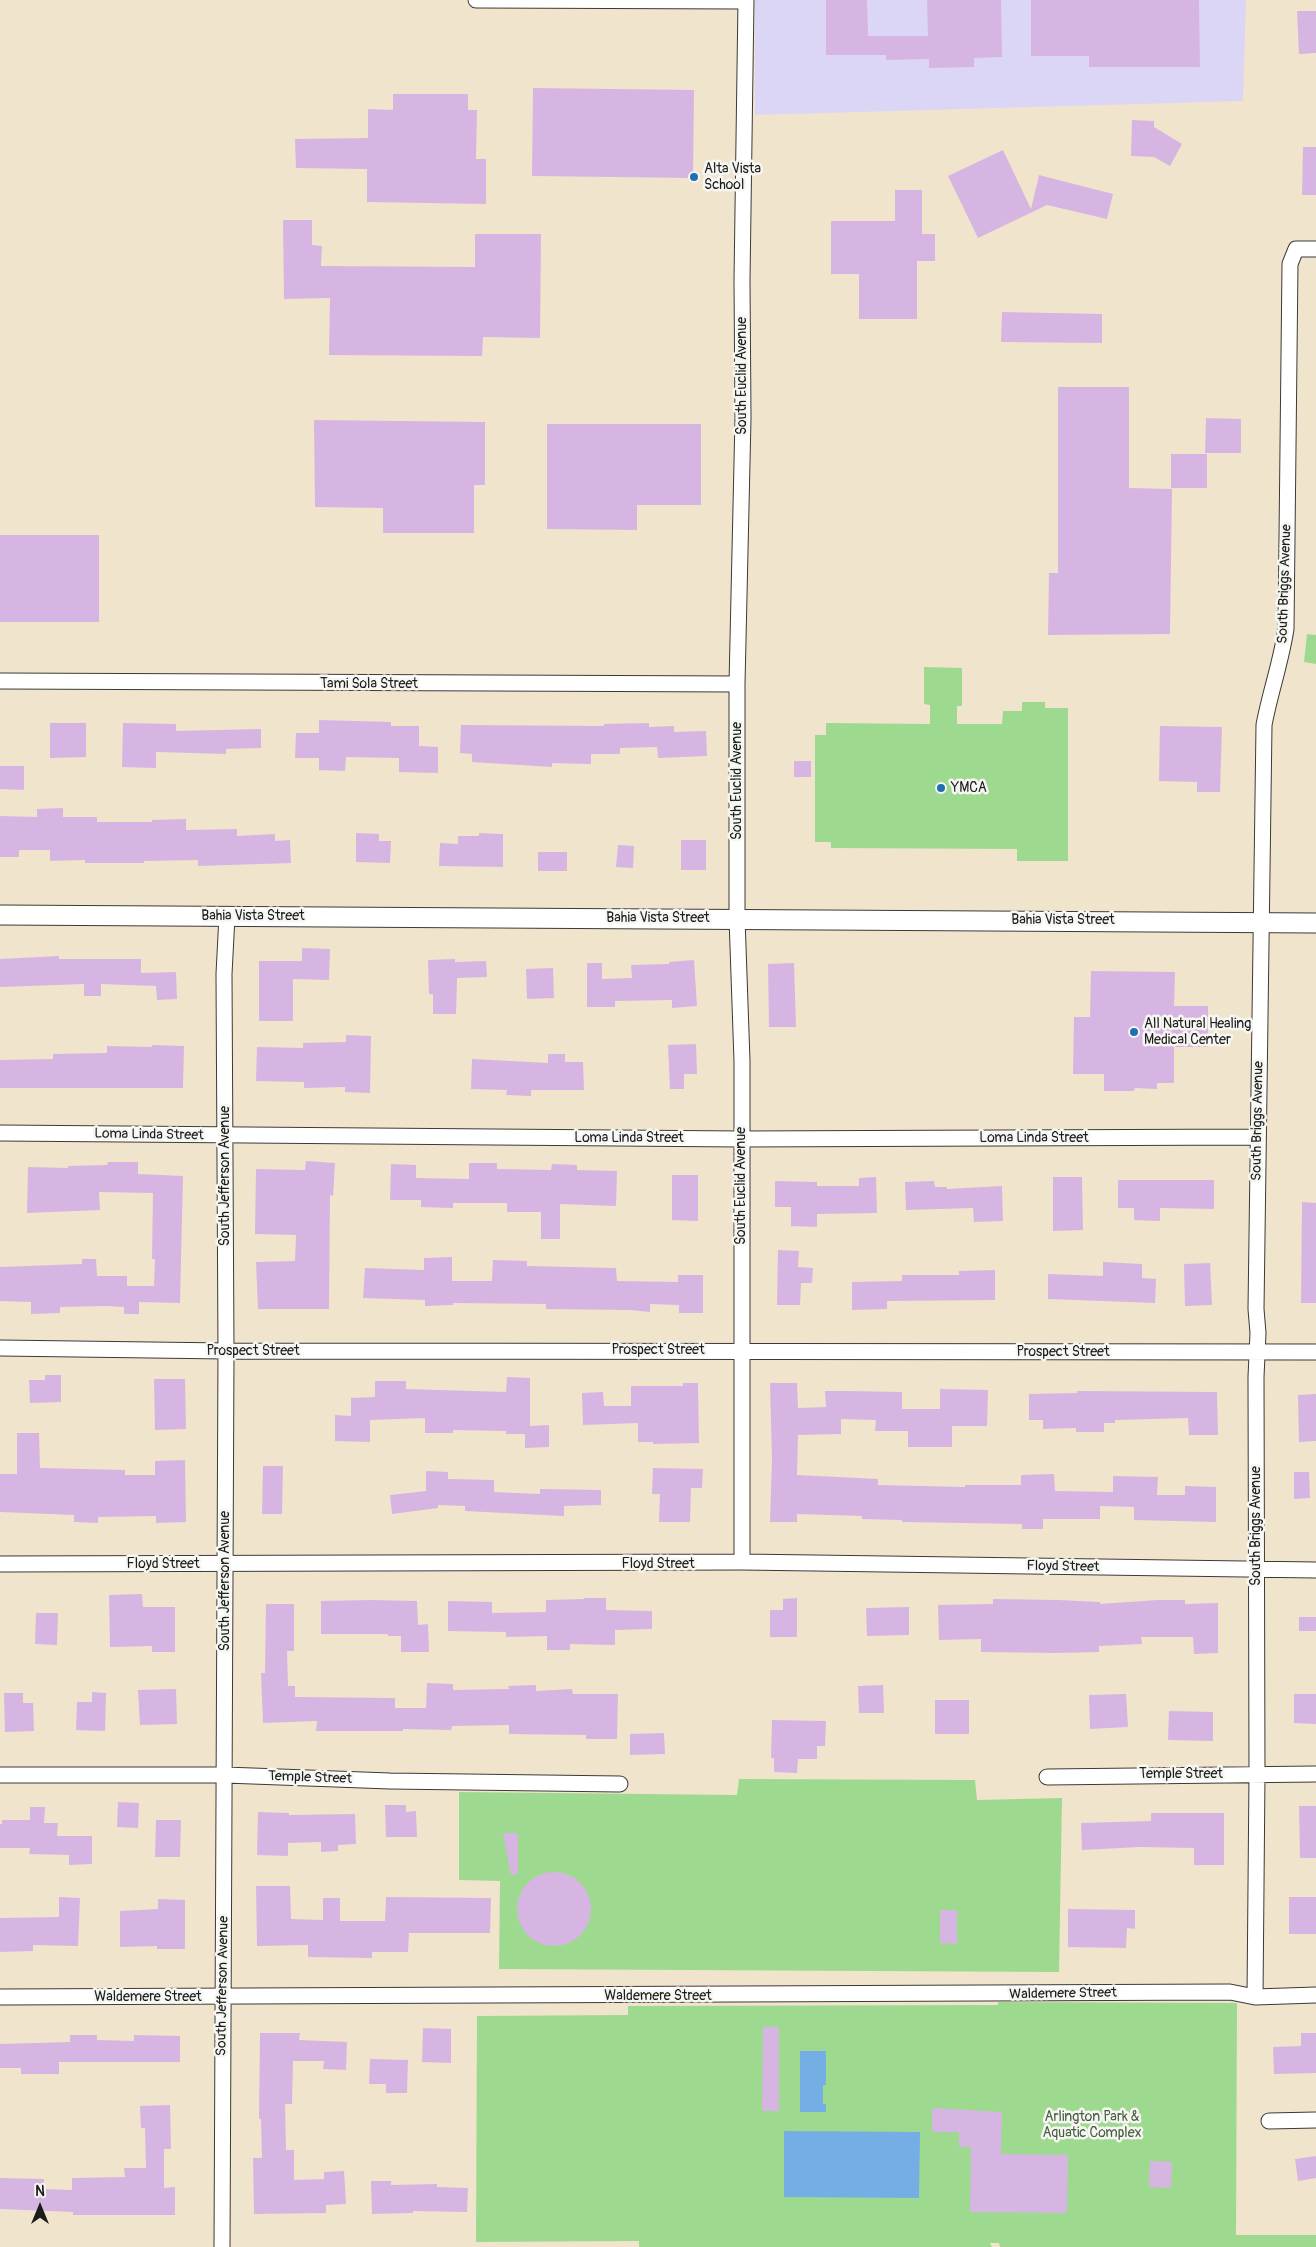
<!DOCTYPE html>
<style>
body{margin:0}
#map{position:relative;width:1316px;height:2247px;overflow:hidden;background:#f1e4cc;font-family:Pangolin,sans-serif}
canvas{display:block}
.north{position:absolute;left:15px;top:2182px;width:50px;height:50px;-webkit-text-stroke:4px #f6f6f2;paint-order:stroke;rotate:0deg;font-size:14px;font-weight:700;line-height:20px;text-align:center;color:#1c1c1c}
.north::after{content:'';display:block;margin:auto;width:18px;height:22px;background:#1c1c1c;clip-path:polygon(50% 0,100% 100%,50% 72%,0 100%)}
</style>
<div id="map">
<canvas width="1316" height="2247"></canvas>
<div class="north">N</div>
</div>
<script>
const context = document.querySelector('canvas').getContext('2d');
context.lineJoin = 'round';
function paint(path, color) { context.fillStyle = color; context.fill(path, 'evenodd'); }
function strokePath(path, color, width, dash) { context.strokeStyle = color; context.lineWidth = width; context.lineCap = dash ? 'butt' : 'round'; context.setLineDash(dash || []); context.stroke(path); }
function drawText(font, color, halo, rows, align = 'center') {
  context.font = font + ' Pangolin,sans-serif'; context.lineWidth = 5; context.setLineDash([]); context.textBaseline = 'middle'; context.strokeStyle = halo; context.fillStyle = color; for (const [text, x, y, turn = 0] of rows) {
    context.save(); context.translate(x, y); context.rotate((+turn || 0) * Math.PI / 180); context.textAlign = isNaN(turn) ? turn : align; if (halo) context.strokeText(text, 0, 0); context.fillText(text, 0, 0); context.restore();
  }
}
paint(new Path2D(`
 M755 0H1246L1243 101 755 115Z`), '#dcd6f6');
paint(new Path2D(`
 M1307 634 1316 635V664L1304 662Z
 M924 667 962 668V706H957V724H1002L1003 711H1022V702H1045V708H1068V861H1017V849L831 848V842H815V735H826V723L930 724V705L924 704Z
 M739 1779 975 1780 977 1800 1062 1798 1059 1972 499 1969 500 1881 459 1880V1792L737 1795Z
 M998 2002 1237 2003 1236 2235H1316V2247H1000L999 2243H990L992 2247H639V2241L476 2242 477 2016 628 2015V2006L998 2005Z`), '#9dda8f');
paint(new Path2D(`
 M800 2051H826V2085H823V2104H826V2112H800Z
 M784 2131 920 2132 919 2198 784 2197Z`), '#75aee5');
paint(new Path2D(`
 M826 0H867L868 36H928L927 0H1001L1002 57 974 58V67L929 68V59L886 60V55H826Z
 M1031 0H1199L1200 67H1089V56H1031Z
 M1297 11H1316V53L1299 54Z
 M533 88 694 90 693 178 532 176Z
 M393 94H468V110H477L476 159H486V204L367 202V169L296 168 295 139 368 138V109L393 110Z
 M1132 120 1154 121V127L1182 144 1170 166 1154 157 1131 156Z
 M1303 147H1316V195H1302Z
 M1003 150 1031 209 1039 175 1113 194 1107 219 1047 205 978 238 948 176Z
 M895 190H922V234H935V261H917V319H859V274H831V221H895Z
 M283 220H312V245L322 246 321 266 475 267V234H541L540 338 483 337 482 356 329 355 330 298 284 299Z
 M1002 312 1102 314V343L1001 342Z
 M1058 387H1129V488L1172 489 1170 634 1048 635 1049 573H1058Z
 M1206 418 1241 419V453H1205Z
 M314 420 485 422V485H474V533H383V508L315 507Z
 M547 424H701V505H637V530L547 529Z
 M1171 454H1207V488H1171Z
 M0 535H99V622H0Z
 M319 720 391 722V726H419V746L438 747V773L399 772V758L346 757 345 771 319 770V758H295L296 733H319Z
 M50 723H86V757L50 758Z
 M123 723 176 724V731L261 729V748L226 749V754L156 752V768L122 767Z
 M649 723V727L674 726V732L706 731 707 756 658 758 657 747 620 748V754H591V764L552 763V767L472 762V754L460 753 461 725 604 726V724Z
 M1160 726 1222 727 1220 792H1197V782L1159 781Z
 M794 761H811V777H794Z
 M0 766H24V790L0 789Z
 M63 808V817H97V822H152V820L186 819V830L237 829V836L275 834V841L290 840 291 863 198 866V860L144 861V863H85V860L50 861V850H19V857H0V816L37 817V809Z
 M356 833 379 834V841H391L390 863 356 862Z
 M479 833 503 834V867L439 866 440 843 458 844V836H479Z
 M681 840H706V870H681Z
 M618 845 634 846 633 868 616 867Z
 M538 852H567V871H538Z
 M302 948 330 949 329 980 293 979V1021H259V961H302Z
 M59 956V959H141V973L176 972 177 999 157 1000 156 986 101 984V996H84V984L0 987V959Z
 M455 959V962L486 961 487 977 457 978 456 1014H433V994H429L428 960Z
 M694 960 697 1006 672 1008V1000L615 1001V1007H587V963H602V979L632 978 631 965 669 964V962Z
 M794 963 796 1027H769L768 964Z
 M553 968 554 998 527 999 526 969Z
 M1091 971 1175 972 1174 1006H1208V1047H1174V1083H1157V1089L1135 1088 1134 1091H1104V1074H1073L1074 1017H1090Z
 M346 1035 371 1036 370 1093 345 1092V1087L304 1088V1082L256 1081 257 1047 303 1048V1043L346 1042Z
 M696 1044 697 1074H684V1089H670L668 1045Z
 M152 1045 184 1046 183 1088H0V1060L53 1059V1054L107 1053V1046L152 1047Z
 M548 1054H565V1062H583L584 1090H531V1096L506 1095 507 1090 471 1089 472 1059 548 1063Z
 M306 1161 335 1163 333 1196 330 1195 329 1309H258L256 1262 295 1261 296 1235 255 1234 256 1169 305 1170Z
 M108 1162H138V1174L183 1176 180 1303 139 1302V1314H124V1307L106 1306 60 1307V1313L31 1314V1302L0 1301V1267L82 1264V1259H96L97 1276H127V1286H154L155 1259H152L153 1193 99 1192 100 1210 27 1213 28 1167 68 1168V1166L107 1165Z
 M469 1163H497V1169L551 1170 552 1164 577 1165V1170L617 1171 616 1206 560 1204V1239H541V1212H507V1203H453V1208L421 1207V1200H390L391 1164 416 1165V1178L469 1179Z
 M672 1175H698V1221L672 1220Z
 M876 1177 877 1213 817 1214V1227L791 1226V1207H775V1181L817 1182V1186H859V1178Z
 M1053 1177H1082L1083 1230 1053 1231Z
 M1118 1180H1214V1209L1160 1208V1221L1134 1220V1208H1118Z
 M934 1181 935 1187H947V1189L1002 1186 1003 1221 974 1222 973 1208 906 1210 905 1182Z
 M1302 1202 1316 1203V1303H1301Z
 M778 1250 799 1251 798 1267 813 1268 812 1283H801L800 1305H777Z
 M452 1257V1281H492L493 1260 527 1261V1266L616 1268 617 1281 678 1282V1275H703V1313H679V1305L650 1304V1312L630 1310 546 1309V1304L453 1303V1305L425 1306V1300L363 1298 365 1268 424 1270V1258Z
 M1103 1262 1142 1264V1278L1156 1279 1155 1303 1048 1299V1274L1103 1276Z
 M1210 1263 1212 1305 1185 1306 1184 1264Z
 M995 1270V1300L887 1301V1309L852 1310V1282L902 1281V1275H959V1271Z
 M45 1375H61V1402L30 1403 29 1380H45Z
 M507 1377 530 1378V1426L549 1425V1447L525 1448V1434H506V1431L453 1430V1433H425V1418L370 1420V1442L335 1441V1415L351 1416V1398L375 1397V1381H406V1389L506 1392Z
 M154 1379H185L186 1429 155 1430Z
 M683 1383H698L699 1443 653 1444V1442H638V1423L583 1425 582 1393 603 1392 604 1406H631V1386H683Z
 M770 1383H797L798 1408 826 1407 825 1391H845L902 1392V1409H940V1389L988 1390 987 1426H952V1447H908V1431H875L876 1420 841 1419V1434L798 1435 797 1475 878 1479V1485L965 1487V1485H1021V1475L1054 1474 1055 1491 1113 1492V1476L1158 1477 1157 1495H1185V1486L1216 1487V1522L1134 1520V1507L1100 1506V1519H1043V1529H1022V1524L902 1522V1520L862 1519V1516L797 1514V1522H770L772 1460Z
 M1077 1391 1217 1392 1218 1435H1189L1188 1418 1115 1420V1423H1104V1432H1076V1428L1043 1429V1420H1029V1394L1077 1393Z
 M1316 1394V1441L1299 1442 1298 1395Z
 M17 1433H39L40 1468 125 1470V1475H155V1461L185 1460 186 1522 156 1523V1516L98 1517V1523L74 1522V1515L0 1512V1474H17Z
 M263 1466H283L282 1514H262Z
 M653 1468 703 1469 702 1488H691L690 1522H659L660 1494H652Z
 M426 1471 448 1472V1479L494 1480V1492L540 1494V1489L601 1490V1505L564 1506V1516L465 1511V1506L438 1505V1508L392 1514 390 1495 426 1491Z
 M1294 1472H1309L1310 1498 1294 1499Z
 M142 1594 143 1607H175V1652H152V1646L110 1647 109 1595Z
 M584 1598H606V1610L652 1611V1629L615 1630V1645L570 1644V1650H547V1636L506 1637V1632L448 1631V1601L492 1602V1613L546 1612V1600L584 1599Z
 M797 1598V1637H770V1610H783V1599Z
 M993 1599 1058 1600 1100 1602V1604L1158 1600H1185V1604L1218 1603V1653L1194 1654 1193 1637H1141L1142 1644 1099 1646V1652L1056 1653 981 1652V1639L939 1640 938 1605 993 1604Z
 M372 1600 417 1601 418 1625 428 1624 429 1652H401V1636H388V1634H321V1601Z
 M266 1604H294V1651H287L288 1686H295V1697L395 1698V1708H426L427 1683 453 1684V1690L509 1689 508 1686 536 1685V1691L572 1689 573 1694H618L617 1739H586V1735L509 1734V1725L452 1726 451 1730 403 1729V1731H316L317 1721 263 1723 261 1673H265Z
 M909 1607V1635L867 1636 866 1608Z
 M36 1613H58L57 1645 35 1644Z
 M1299 1617H1316V1631H1299Z
 M883 1685 884 1713H859L858 1686Z
 M176 1689 177 1724 140 1725 138 1690Z
 M92 1692 106 1693 105 1731 76 1730 77 1702H92Z
 M4 1693H23V1703H33L34 1731 5 1732Z
 M1126 1694 1128 1727 1090 1729 1089 1695Z
 M1294 1694H1316V1724L1294 1723Z
 M935 1700H969V1734H935Z
 M1169 1711 1213 1712V1741L1168 1740Z
 M772 1720 826 1721 825 1746H817V1759H798L797 1773 774 1772V1758H771Z
 M664 1733 665 1754 630 1755V1734Z
 M118 1802 139 1803 138 1828 117 1827Z
 M385 1805H406V1812L416 1811 417 1837H386Z
 M1299 1806H1316V1858H1300Z
 M30 1807H45L44 1823H58L57 1836H92V1864L69 1865V1855L29 1854 30 1848H0V1824H2V1820H30Z
 M258 1812 289 1813V1815L355 1814 356 1844 338 1845V1851L321 1852V1842L288 1843V1856L257 1855Z
 M1151 1813H1224V1865H1194V1848L1140 1847 1082 1850 1081 1823 1151 1821Z
 M156 1820H181L180 1857H155Z
 M503 1833H518V1874L511 1875Z
 M517 1909a37 37 0 1 1 74 0a37 37 0 1 1-74 0Z
 M256 1886H290L291 1919 323 1920V1898H340V1921H385L386 1897 491 1898 490 1933H409L408 1952H372V1958L308 1957V1945L257 1946Z
 M59 1897 80 1898 78 1946 33 1945V1951L0 1952V1918L59 1917Z
 M1289 1897H1316V1934H1289Z
 M158 1899 185 1900V1949H157V1946L120 1947V1911L158 1909Z
 M1068 1909 1135 1910V1929L1127 1928 1126 1948 1068 1947Z
 M940 1910H957V1944L940 1943Z
 M763 2027H779V2111H762Z
 M423 2028 451 2029V2063L422 2062Z
 M260 2033H300L299 2040 347 2042 346 2070 323 2069 324 2061H293L292 2104H285L286 2150H294V2180L324 2179V2172L344 2171 346 2204 326 2205V2213L254 2214 253 2158H262L261 2119H259Z
 M1301 2033H1316V2073L1274 2074 1273 2047 1301 2046Z
 M70 2035H97V2040L134 2041V2035L180 2036V2062H59V2074H21V2068H0V2044L70 2042Z
 M370 2059 408 2060 407 2093H386V2084H369Z
 M170 2105 171 2149H164V2188L175 2187V2215H73V2212L0 2209V2178L44 2179V2189L72 2190V2178L125 2177 124 2168H146L145 2128H141L140 2106Z
 M932 2108 1002 2112 1001 2154 1068 2155 1067 2213 970 2212 971 2147H959V2132H932Z
 M1316 2156V2178L1298 2181 1295 2159Z
 M1150 2161 1172 2162 1171 2188 1149 2187Z
 M371 2181H391V2185L437 2184V2187L468 2188 467 2212 413 2211V2213L372 2214Z`), '#d7b5e2');
const minor = new Path2D(`
 M476 0 746 1
 M0 681 737 684
 M0 1133 741 1139 1257 1137
 M0 1348 226 1351 1316 1352
 M742 1562V1061L737 918V684L743 418 742 280 746 0
 M0 1564 742 1562 1316 1570
 M0 1775H225L390 1781 620 1784
 M1047 1777 1316 1774
 M0 1997 1230 1992 1255 1997 1316 1995
 M1255 1997 1257 1774 1256 1377 1258 1333 1256 1309 1264 725C1270 693 1281 662 1286 629L1290 264 1296 249H1316
 M1269 2121 1316 2120
 M222 2247 226 1351 224 974 227 916`);
const tertiary = new Path2D(`
 M0 915 1316 923`);
strokePath(minor, '#3c3a36', 17);
strokePath(tertiary, '#3c3a36', 21);
strokePath(minor, '#fff', 15);
strokePath(tertiary, '#fff', 19);
for (const [x, y, r, color] of [
 [694,177,5,"#1f6fb2"],
 [941,788,5,"#1f6fb2"],
 [1134,1032,5,"#1f6fb2"]
]) { const dot = new Path2D(); dot.arc(x, y, r, 0, 2 * Math.PI); context.fillStyle = color; context.fill(dot); strokePath(dot, '#f6f6f2', 2); }
drawText('14px', '#1c1c1c', '#f6f6f2', [
 ["Alta Vista",704,169],
 ["School",704,185],
 ["YMCA",951,788],
 ["All Natural Healing",1144,1024],
 ["Medical Center",1144,1040]
], 'left');
drawText('14px', '#1c1c1c', '#f6f6f2', [
 ["South Euclid Avenue",742,376,-90],
 ["South Briggs Avenue",1285,584,-88],
 ["Tami Sola Street",369,684],
 ["South Euclid Avenue",737,781,-90],
 ["Bahia Vista Street",253,916],
 ["Bahia Vista Street",658,918],
 ["Bahia Vista Street",1063,920],
 ["South Briggs Avenue",1258,1121,-89],
 ["Loma Linda Street",149,1135,1],
 ["Loma Linda Street",629,1138],
 ["Loma Linda Street",1034,1138],
 ["South Jefferson Avenue",225,1176,-90],
 ["South Euclid Avenue",741,1186,-90],
 ["Prospect Street",658,1350],
 ["Prospect Street",253,1351],
 ["Prospect Street",1063,1352],
 ["South Briggs Avenue",1256,1526,-90],
 ["Floyd Street",163,1564],
 ["Floyd Street",658,1564],
 ["Floyd Street",1063,1567,1],
 ["South Jefferson Avenue",225,1581,-90],
 ["Temple Street",1181,1774],
 ["Temple Street",310,1778,2],
 ["South Jefferson Avenue",223,1986,-89],
 ["Waldemere Street",1063,1994,-1],
 ["Waldemere Street",658,1996],
 ["Waldemere Street",148,1997]
]);
drawText('14px', '#495e44', '#f6f6f2', [
 ["Arlington Park &",1092,2117],
 ["Aquatic Complex",1092,2133]
]);
</script>
